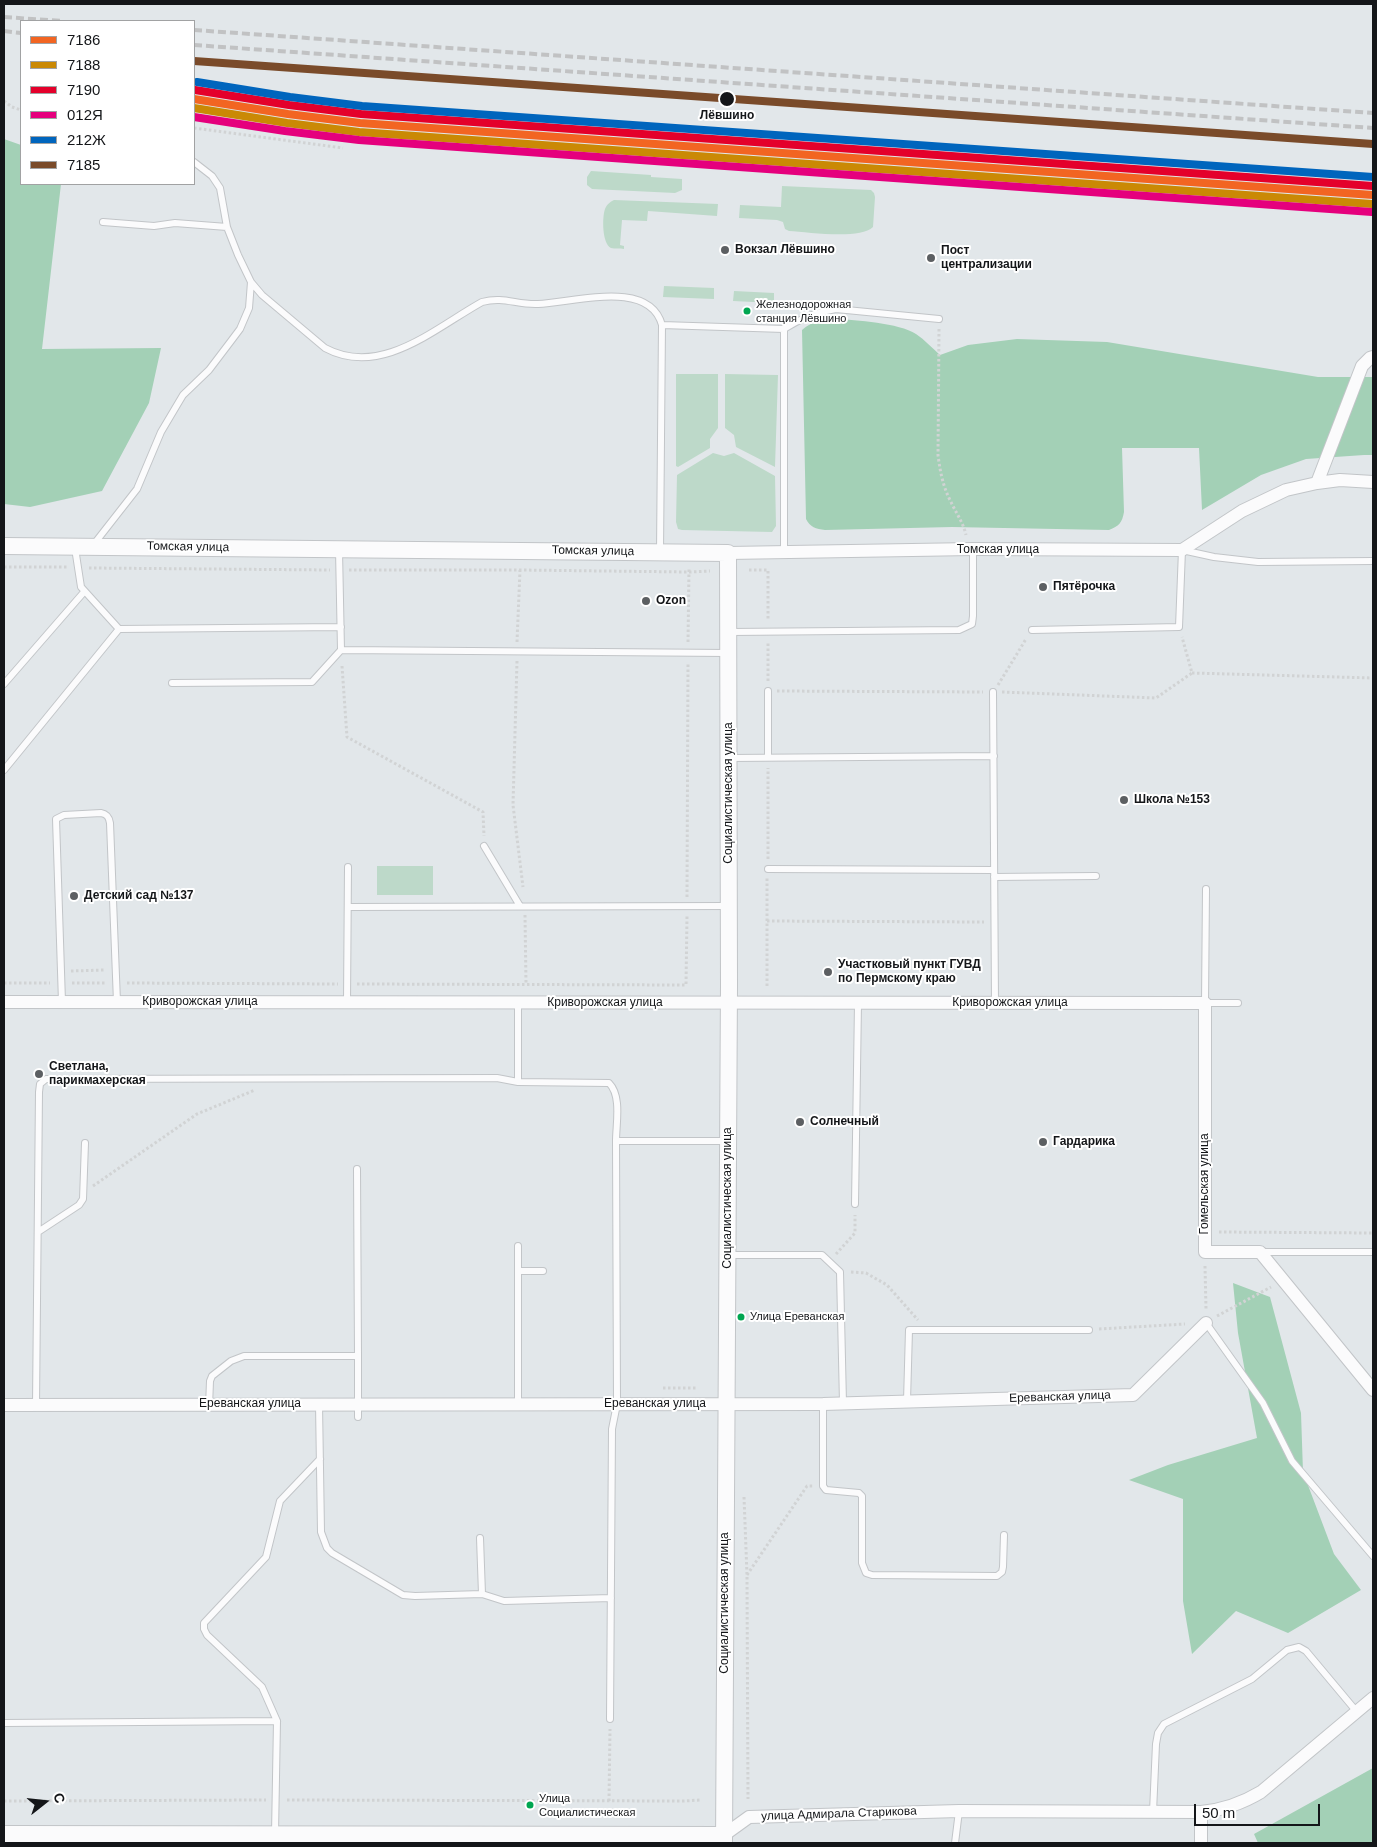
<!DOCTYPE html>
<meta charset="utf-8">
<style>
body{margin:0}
#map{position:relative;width:1377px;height:1847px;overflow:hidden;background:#e2e7ea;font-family:Arial,sans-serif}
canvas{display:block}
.frame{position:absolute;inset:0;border:5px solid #141619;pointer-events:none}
.legend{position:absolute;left:20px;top:20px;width:175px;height:165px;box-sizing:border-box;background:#fff;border:1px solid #a1a2a3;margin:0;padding:6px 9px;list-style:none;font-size:15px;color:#141619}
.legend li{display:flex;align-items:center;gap:10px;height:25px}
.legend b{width:25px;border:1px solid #a1a2a3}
.north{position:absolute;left:20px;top:1777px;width:50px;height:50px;-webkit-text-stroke:4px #fff;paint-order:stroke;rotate:74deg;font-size:14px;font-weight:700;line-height:20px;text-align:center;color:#141619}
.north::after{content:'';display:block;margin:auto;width:18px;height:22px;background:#141619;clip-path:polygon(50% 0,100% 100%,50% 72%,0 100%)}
.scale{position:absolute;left:1194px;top:1804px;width:126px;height:22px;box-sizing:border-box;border:2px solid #141619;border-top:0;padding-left:6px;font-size:15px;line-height:18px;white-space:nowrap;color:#141619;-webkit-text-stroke:4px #fff;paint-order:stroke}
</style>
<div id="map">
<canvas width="1377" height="1847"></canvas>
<div class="frame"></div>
<ul class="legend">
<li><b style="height:6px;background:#f26522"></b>7186</li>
<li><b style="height:6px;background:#ca8905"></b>7188</li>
<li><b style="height:6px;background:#e4002b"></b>7190</li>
<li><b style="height:6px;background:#e5007d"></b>012Я</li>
<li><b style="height:6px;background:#0065bd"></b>212Ж</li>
<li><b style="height:6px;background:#7a4b2a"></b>7185</li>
</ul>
<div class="north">С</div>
<div class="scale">50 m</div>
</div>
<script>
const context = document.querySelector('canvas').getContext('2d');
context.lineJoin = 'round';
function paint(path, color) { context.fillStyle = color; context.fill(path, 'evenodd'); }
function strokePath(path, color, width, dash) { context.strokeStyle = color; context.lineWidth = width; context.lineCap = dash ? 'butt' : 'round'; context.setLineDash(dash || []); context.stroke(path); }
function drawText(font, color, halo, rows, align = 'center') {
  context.font = font + ' Arial,sans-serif'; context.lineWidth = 4; context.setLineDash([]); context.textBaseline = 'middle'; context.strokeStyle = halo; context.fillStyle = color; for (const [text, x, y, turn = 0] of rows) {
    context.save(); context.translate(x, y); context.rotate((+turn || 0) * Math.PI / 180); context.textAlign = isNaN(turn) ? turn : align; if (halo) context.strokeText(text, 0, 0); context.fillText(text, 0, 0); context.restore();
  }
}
paint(new Path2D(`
 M591 171 651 175V177L682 179V190L675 193 592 189 587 185V177Z
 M782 186 871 190 874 193 875 197 873 227C860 240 808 232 789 231L785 229 783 222 777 220 739 218 740 205 781 207Z
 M614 200 718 204 717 216 648 211 647 221 622 220 620 245 624 246V249C620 248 615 249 611 248 602 244 602 217 605 209 607 204 610 202 614 200Z
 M664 286 714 288V299L663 297Z
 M734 291 774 293V303L733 301Z
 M676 374H718V428L710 439V448L678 467 676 466Z
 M725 374 778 375 775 467 736 447 734 435 725 428Z
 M713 453 724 456 734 453 775 476 776 526 772 532 682 530 678 529 676 522 677 475Z
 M377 866H433V895H377Z`), '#bdd9c9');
paint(new Path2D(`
 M4 139 21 145V184H61L42 349 161 348 149 403 102 491 30 507 4 504Z
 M835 319C856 320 899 323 916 334 925 340 932 348 940 355L968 345 1017 339 1107 342 1318 377H1373V455H1364L1306 459 1261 475 1202 510 1199 448H1122L1124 512C1122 523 1119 526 1109 530L952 527 825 530C816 529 810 527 806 519L802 330C812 321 821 320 835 319Z
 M1233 1283 1270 1297 1301 1413 1303 1472 1334 1554 1361 1590 1288 1633 1236 1611 1192 1654 1183 1601V1499L1129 1480 1168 1465 1257 1438 1238 1333Z
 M1373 1768V1843H1258L1254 1834Z`), '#a3d0b6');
const service = new Path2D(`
 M103 222 154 226 175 223 227 227
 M251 282 262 295 325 348C381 378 435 328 482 302 504 296 516 305 538 304 573 303 649 278 662 325
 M784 329C801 318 816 312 836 309L939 319
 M94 544 137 489 161 432 183 395 209 370 231 341 240 329 249 308 251 282 238 255 227 227 220 188 212 176 194 162
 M75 548 81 587 119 629 341 627
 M660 552 662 325 784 329V553
 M1032 630 1179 627 1182 550 1214 557 1258 562 1373 561
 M730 632 959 630 972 624 973 616V549
 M341 650 728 653
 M172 683 312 682 341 650 339 550
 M4 684 84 592
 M993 692 995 1003
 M768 757V691
 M730 758 994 756
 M4 770 119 629
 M484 846 520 906
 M768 869 994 870
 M994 877 1096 876
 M1206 889 1205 1003H1238
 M348 907 729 906
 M62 1002 56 819 64 815 101 813C107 814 109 817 110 823L117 1002
 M347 1002 348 867
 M518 1002V1082L609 1083C622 1096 616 1124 616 1141
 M855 1204 858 1003
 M38 1232 79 1205 83 1199 85 1143
 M518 1246V1404
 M1261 1252H1373
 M727 1255H822L840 1272 843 1403
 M518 1271H543
 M1206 1323 1263 1403 1292 1461 1373 1556
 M907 1401 909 1330H1089
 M319 1404 321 1532 327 1548 332 1553 403 1595 415 1596 482 1594 480 1538
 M823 1404V1486L826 1490 859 1493 862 1496V1563L866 1573 872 1575 997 1576 1002 1572 1003 1567 1004 1535
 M36 1405 39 1092 40 1084 46 1079 497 1078 518 1082
 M209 1407 210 1381 212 1376 231 1361 244 1356H358L357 1169
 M358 1417V1356
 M482 1594 504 1601 611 1598
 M610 1719 612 1429 617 1404 616 1141H727
 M277 1721 262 1687 207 1635 204 1629V1623L266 1557 280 1501 320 1459
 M4 1723 277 1721 275 1834
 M1153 1812 1156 1744 1158 1733 1164 1724 1252 1679 1287 1650 1299 1647 1306 1651 1357 1712
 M955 1843 959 1811`);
const minor = new Path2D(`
 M1317 483 1362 366 1370 358 1373 357
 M728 553 973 549 1182 550 1242 511 1286 490 1317 483 1340 480 1373 482
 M4 1002 1205 1003V1252H1260L1373 1390
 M4 1405 823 1404 1133 1395 1206 1323
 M1201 1812V1843
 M724 1835 749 1817 959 1811 1201 1812C1223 1810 1241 1804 1261 1792L1373 1698`);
const tertiary = new Path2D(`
 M4 546 728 553 729 985 724 1843
 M4 1834 724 1835`);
strokePath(service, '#c2c5c8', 8);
strokePath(minor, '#c2c5c8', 14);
strokePath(tertiary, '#c2c5c8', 18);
strokePath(new Path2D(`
 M4 101 12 107 21 110
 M194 128 343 148
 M939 329 938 455C940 471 943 487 951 502 956 513 963 522 966 535
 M4 567H68
 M89 568 330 570
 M349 570H520L689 572 710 571
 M749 570H768V621
 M517 642 520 570
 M688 642 689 569
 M517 661 513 805 523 887
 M342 666 347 737 483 812 484 836
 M1192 673 1373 678
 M768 681V642
 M998 685 1026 639
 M777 691 983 692
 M1002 692 1156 698 1192 673 1182 637
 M768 859V768
 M687 897 688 664
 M525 915 526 984
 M767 921 984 922
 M71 971 105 970
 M4 983H50
 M72 983H105
 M127 983 338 984
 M357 984 686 985 687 916
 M767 986V878
 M93 1186 197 1114 255 1090
 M1219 1232 1373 1233
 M836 1254 855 1233V1215
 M1205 1266 1206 1309
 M851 1272 866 1273 887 1285 918 1320
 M1217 1316 1271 1287
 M1099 1329 1185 1324
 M663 1388H698
 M744 1497 747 1575 748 1799
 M747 1575 807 1486H813
 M287 1800 683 1801 701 1800
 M4 1801 266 1800
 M609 1801 610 1729`), '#d1d3d4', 3, [2.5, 2.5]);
strokePath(service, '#fbfbfc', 6);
strokePath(minor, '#fbfbfc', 12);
strokePath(tertiary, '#fbfbfc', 16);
strokePath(new Path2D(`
 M4 17 62 21
 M194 30 1373 113
 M4 31 21 33
 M194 45 1373 128`), '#c1c2c3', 4, [8, 4]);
strokePath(new Path2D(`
 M194 99 288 114 360 123 1373 195`), '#f26522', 8);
strokePath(new Path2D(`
 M194 108 287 123 359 132 1372 204`), '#ca8905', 8);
strokePath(new Path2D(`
 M195 90 289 105 361 114 1373 186`), '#e4002b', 8);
strokePath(new Path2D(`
 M194 117 285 131 359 140 1372 212`), '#e5007d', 8);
strokePath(new Path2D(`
 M197 82 290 97 362 106 1373 177`), '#0065bd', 8);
strokePath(new Path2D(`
 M194 61 1373 144`), '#7a4b2a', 8);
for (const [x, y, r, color] of [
 [727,99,8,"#141619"],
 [725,250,5,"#5c5f62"],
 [931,258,5,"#5c5f62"],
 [747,311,4.5,"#00a651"],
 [1043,587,5,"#5c5f62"],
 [646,601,5,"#5c5f62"],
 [1124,800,5,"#5c5f62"],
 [74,896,5,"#5c5f62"],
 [828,972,5,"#5c5f62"],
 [39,1074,5,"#5c5f62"],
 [800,1122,5,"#5c5f62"],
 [1043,1142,5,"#5c5f62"],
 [741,1317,4.5,"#00a651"],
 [530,1805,4.5,"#00a651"]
]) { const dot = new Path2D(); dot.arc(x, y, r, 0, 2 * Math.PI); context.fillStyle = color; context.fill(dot); strokePath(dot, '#fff', 2); }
drawText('11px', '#141619', '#fff', [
 ["Железнодорожная",756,305],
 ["станция Лёвшино",756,319],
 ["Улица Ереванская",750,1317],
 ["Улица",539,1799],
 ["Социалистическая",539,1813]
], 'left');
drawText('bold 12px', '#141619', '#fff', [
 ["Лёвшино",727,116]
]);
drawText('bold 12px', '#141619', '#fff', [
 ["Вокзал Лёвшино",735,250],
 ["Пост",941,251],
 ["централизации",941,265],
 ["Пятёрочка",1053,587],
 ["Ozon",656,601],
 ["Школа №153",1134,800],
 ["Детский сад №137",84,896],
 ["Участковый пункт ГУВД",838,965],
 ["по Пермскому краю",838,979],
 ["Светлана,",49,1067],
 ["парикмахерская",49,1081],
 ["Солнечный",810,1122],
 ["Гардарика",1053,1142]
], 'left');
drawText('12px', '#141619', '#fff', [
 ["Томская улица",188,547,1],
 ["Томская улица",998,550],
 ["Томская улица",593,551,1],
 ["Социалистическая улица",729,793,-90],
 ["Криворожская улица",200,1002],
 ["Криворожская улица",605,1003],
 ["Криворожская улица",1010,1003],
 ["Гомельская улица",1205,1184,-90],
 ["Социалистическая улица",728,1198,-90],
 ["Ереванская улица",1060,1397,-2],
 ["Ереванская улица",250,1404],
 ["Ереванская улица",655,1404],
 ["Социалистическая улица",725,1603,-90],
 ["улица Адмирала Старикова",839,1814,-2]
]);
</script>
